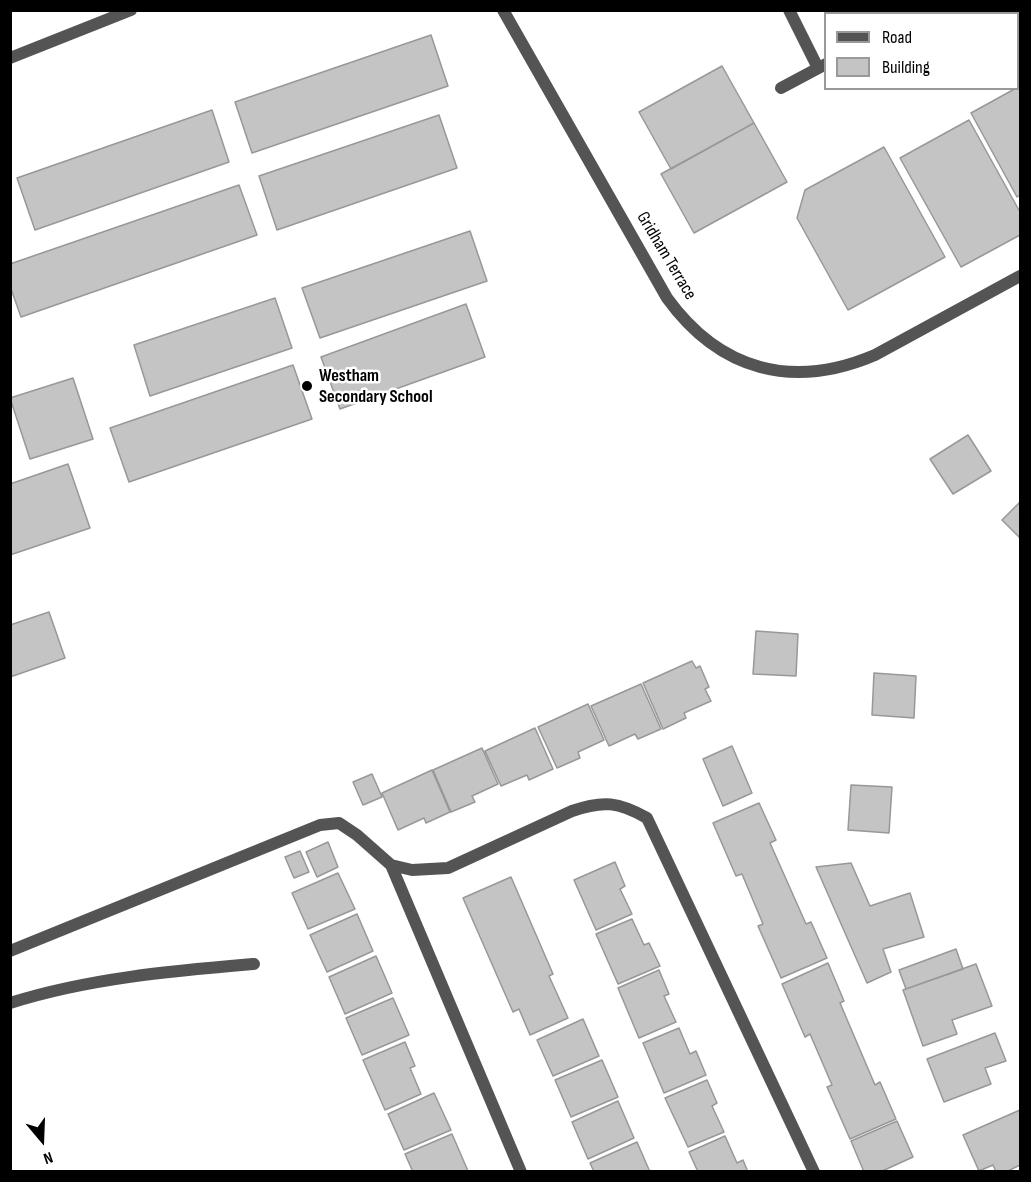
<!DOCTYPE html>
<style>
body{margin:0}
#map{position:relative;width:1031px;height:1182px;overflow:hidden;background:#fff;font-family:"Sofia Sans Condensed",sans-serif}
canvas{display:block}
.frame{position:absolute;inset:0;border:12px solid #000;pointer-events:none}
.legend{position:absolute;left:824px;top:12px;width:195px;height:78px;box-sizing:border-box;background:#fff;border:2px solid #999;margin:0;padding:8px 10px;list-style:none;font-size:18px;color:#000}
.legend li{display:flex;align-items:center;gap:12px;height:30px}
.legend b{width:30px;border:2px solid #999}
.north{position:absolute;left:12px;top:1110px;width:60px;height:60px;-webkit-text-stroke:4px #fff;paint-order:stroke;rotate:161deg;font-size:16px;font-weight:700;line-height:24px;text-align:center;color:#000}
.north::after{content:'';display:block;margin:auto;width:21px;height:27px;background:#000;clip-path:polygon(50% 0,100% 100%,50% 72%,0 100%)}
</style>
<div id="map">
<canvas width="1031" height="1182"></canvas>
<div class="frame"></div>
<ul class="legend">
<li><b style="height:8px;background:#545454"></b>Road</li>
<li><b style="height:16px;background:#c4c4c4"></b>Building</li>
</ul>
<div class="north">N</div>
</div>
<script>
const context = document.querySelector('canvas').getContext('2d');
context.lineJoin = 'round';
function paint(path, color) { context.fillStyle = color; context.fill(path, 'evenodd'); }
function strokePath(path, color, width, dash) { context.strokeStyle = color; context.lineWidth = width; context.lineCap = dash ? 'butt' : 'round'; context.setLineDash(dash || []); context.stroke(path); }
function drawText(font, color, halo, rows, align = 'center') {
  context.font = font + ' "Sofia Sans Condensed",sans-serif'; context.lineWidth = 5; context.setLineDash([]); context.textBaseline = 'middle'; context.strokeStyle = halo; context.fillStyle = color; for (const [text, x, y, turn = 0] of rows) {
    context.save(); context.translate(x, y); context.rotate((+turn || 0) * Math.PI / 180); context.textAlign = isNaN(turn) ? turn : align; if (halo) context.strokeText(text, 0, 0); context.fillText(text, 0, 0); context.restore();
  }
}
const building = new Path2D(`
 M431 35 448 86 252 153 235 102Z
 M722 66 754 123 671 169 639 112Z
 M1020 86V195L1017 197 971 113Z
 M212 110 229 162 35 230 17 178Z
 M439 115 457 168 277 230 259 176Z
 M969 120 1020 212V235L961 267 900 158Z
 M754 123 787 182 694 233 661 174Z
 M884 147 945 257 848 310 797 218 805 190Z
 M239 185 257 235 21 317 10 286V264Z
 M470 231 487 281 320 338 302 288Z
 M275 298 292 348 150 396 134 345Z
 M466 304 485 357 340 409 321 357Z
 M293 365 312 419 129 482 110 428Z
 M73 378 93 439 30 459 10 398Z
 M968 435 991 471 953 494 930 459Z
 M68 464 90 528 10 555V484Z
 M1020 502V538L1002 520Z
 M49 612 65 658 10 677V625Z
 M756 631 798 634 796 676 753 674Z
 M692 661 696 668 700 666 709 687 705 689 711 701 684 713 686 718 663 729 643 683Z
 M874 673 916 676 914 718 872 715Z
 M641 684 661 729 638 739 635 734 609 746 591 706Z
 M588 704 604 740 578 752 580 758 557 768 538 727Z
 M535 728 553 769 529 780 527 775 501 786 485 751Z
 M732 746 752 793 723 806 703 759Z
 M482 748 498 784 472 796 475 802 451 812 433 770Z
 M432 770 450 812 426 823 424 818 398 830 382 793Z
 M372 774 382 797 363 805 353 782Z
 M851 785 892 787 889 833 848 830Z
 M759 803 776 840 770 843 806 924 811 922 827 958 781 978 758 926 763 924 742 874 736 876 713 823Z
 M328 842 338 867 317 877 306 852Z
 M300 851 309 872 294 878 285 857Z
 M615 862 625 886 620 889 632 914 596 930 574 880Z
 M851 863 870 906 910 893 924 937 883 949 891 972 867 983 816 867Z
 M338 873 355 909 308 929 292 893Z
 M511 877 553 974 549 976 568 1018 530 1035 519 1009 513 1012 463 898Z
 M357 914 373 951 327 972 310 935Z
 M632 919 644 945 649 943 660 966 618 984 596 934Z
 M956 949 963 969 906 989 899 970Z
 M376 956 392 993 345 1014 329 977Z
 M828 963 844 1001 840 1003 875 1085 880 1082 896 1119 850 1139 827 1087 832 1085 810 1034 805 1037 782 984Z
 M976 964 992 1006 952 1020 957 1034 923 1046 903 990Z
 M659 970 669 994 664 996 676 1022 639 1038 618 988Z
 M393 998 409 1035 362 1055 346 1018Z
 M583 1019 599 1056 553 1076 537 1040Z
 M679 1028 690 1054 696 1051 706 1075 664 1093 643 1043Z
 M995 1033 1006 1061 985 1068 991 1084 944 1102 927 1059Z
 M405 1042 415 1066 410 1068 421 1094 385 1110 363 1060Z
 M602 1060 618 1097 571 1117 555 1080Z
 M707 1080 717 1103 712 1106 724 1132 688 1147 665 1098Z
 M434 1093 451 1130 404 1150 388 1114Z
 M618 1101 634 1138 588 1159 572 1122Z
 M1020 1110V1165L1006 1172H996L993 1165 979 1171 963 1135Z
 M897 1121 913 1157 880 1172H864L851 1141Z
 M452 1134 468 1171 413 1172 405 1154Z
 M725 1136 737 1163 743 1160 748 1172H698L689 1152Z
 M637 1142 650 1172H594L590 1163Z`);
paint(building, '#c4c4c4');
strokePath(building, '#989898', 1.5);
strokePath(new Path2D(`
 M789 10 818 68
 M917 14 922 10
 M781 88 826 64
 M10 1003C89 978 172 971 254 964`), '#545454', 12);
strokePath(new Path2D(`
 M503 10 667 298C720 371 793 390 875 355L1020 276
 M391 865 521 1172
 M10 951 320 825 339 823 357 835 391 865 412 870 448 868 572 811C603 800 619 802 647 818L814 1172`), '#545454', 12);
strokePath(new Path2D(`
 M10 58 131 10`), '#545454', 12);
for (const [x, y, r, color] of [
 [307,386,6,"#000"]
]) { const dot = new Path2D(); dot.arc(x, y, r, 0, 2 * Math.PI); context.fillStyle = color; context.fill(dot); strokePath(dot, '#fff', 2); }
drawText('18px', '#000', '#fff', [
 ["Gridham Terrace",666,256,59]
]);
drawText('bold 18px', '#000', '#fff', [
 ["Westham",319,376],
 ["Secondary School",319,397]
], 'left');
</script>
